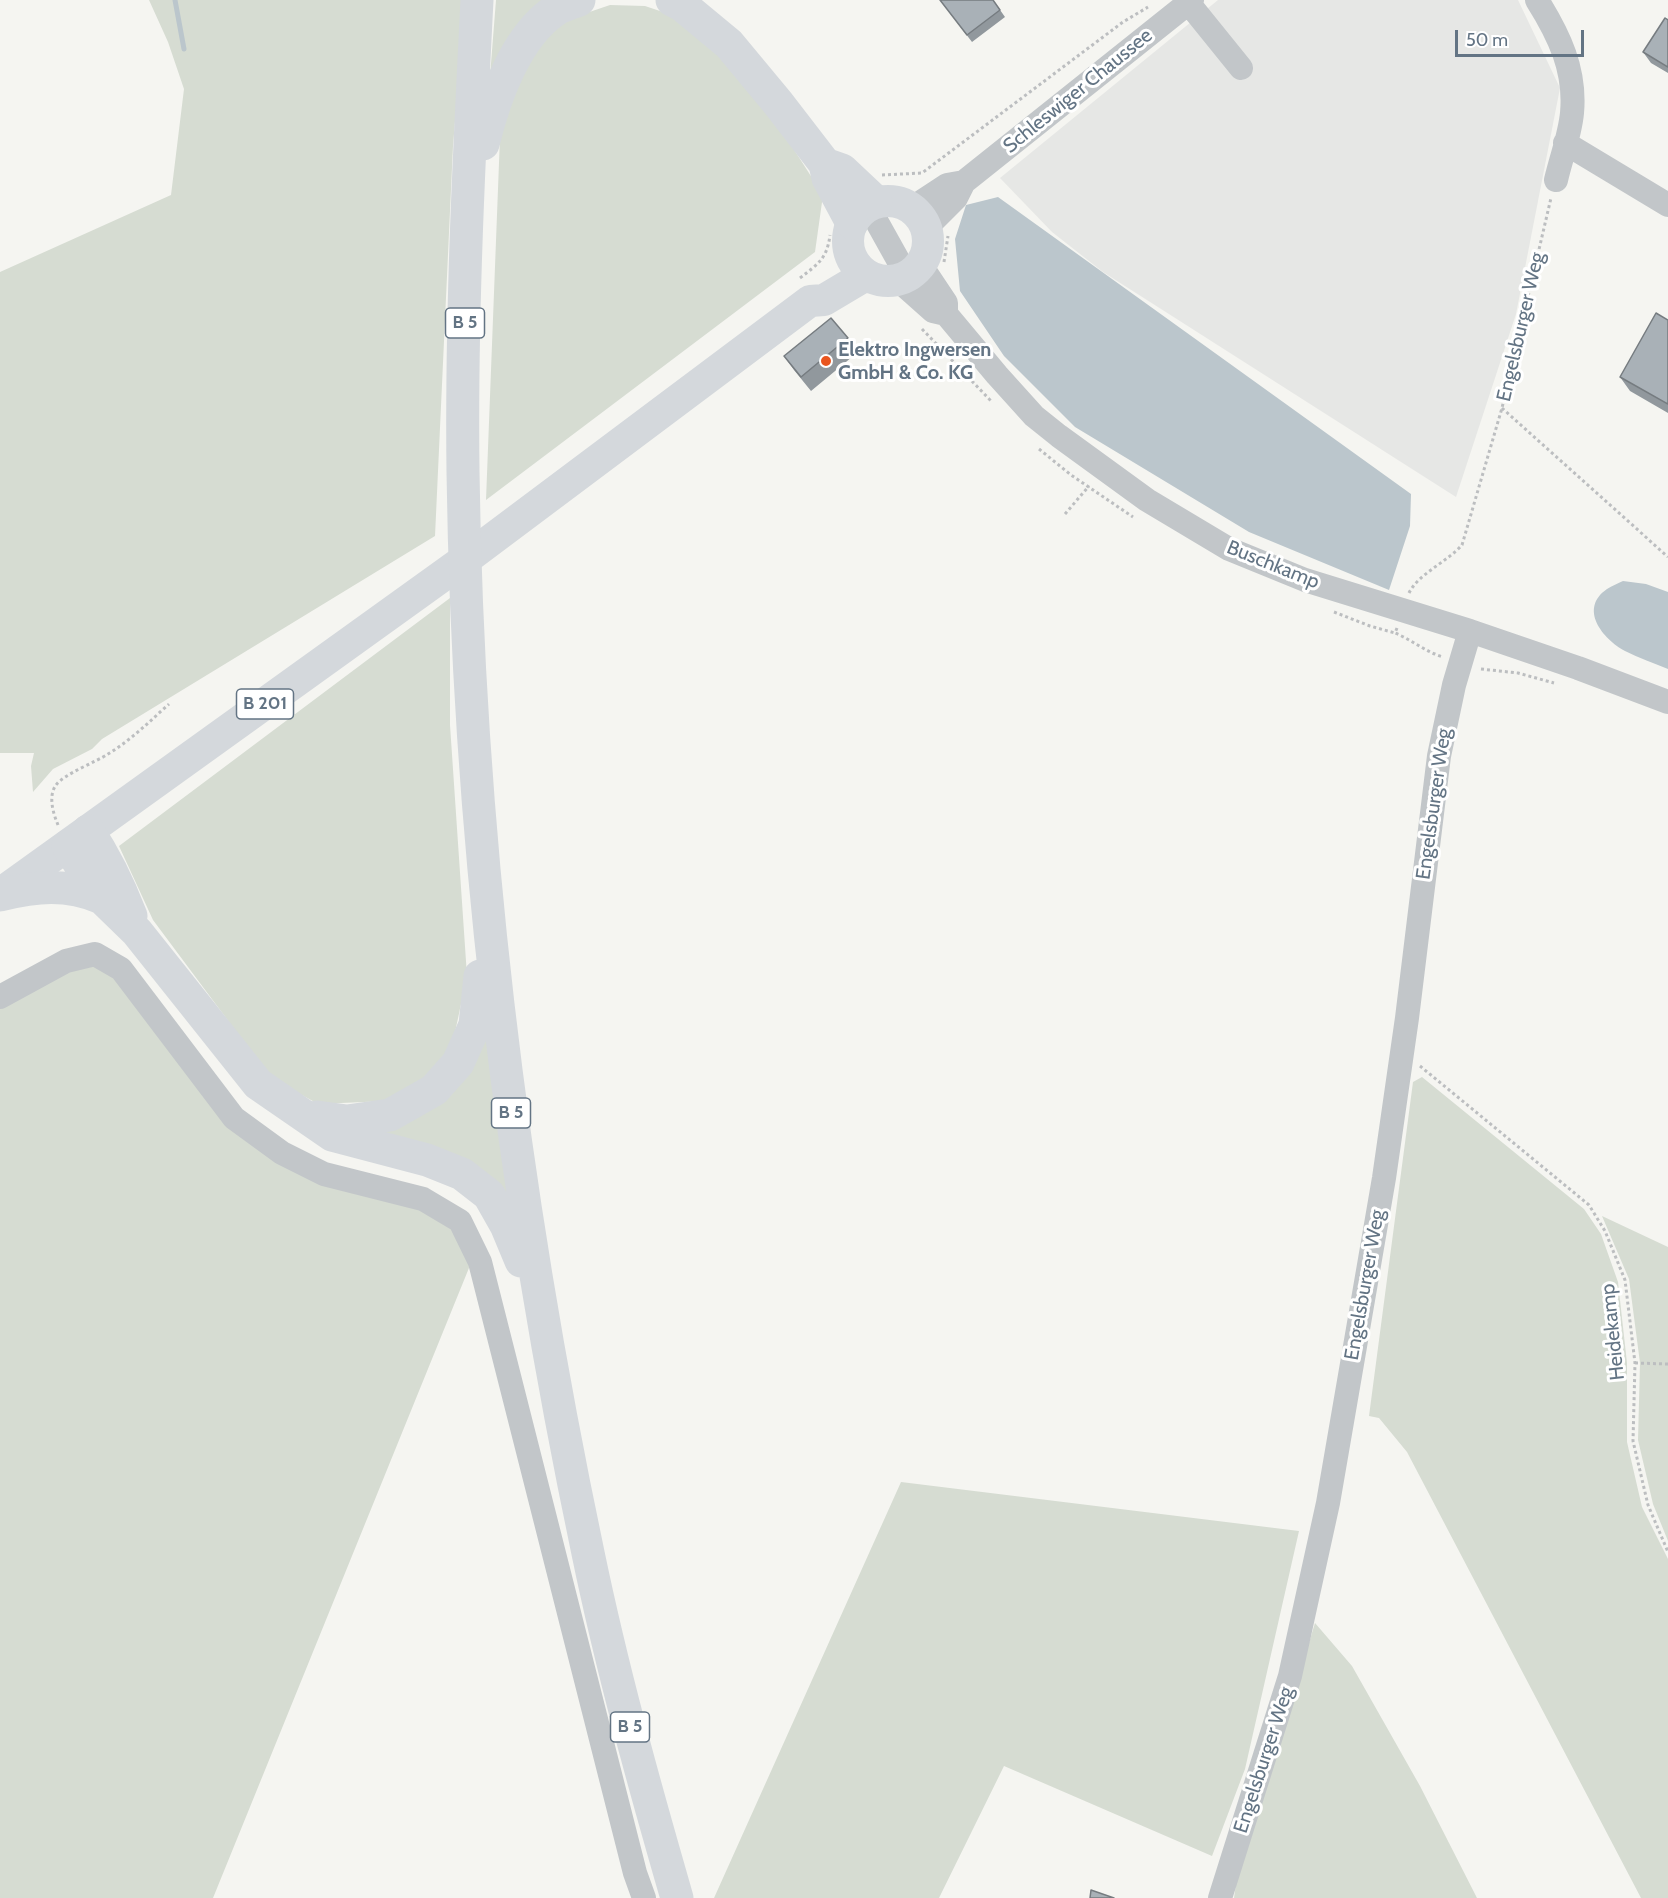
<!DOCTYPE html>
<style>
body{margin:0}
#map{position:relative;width:1668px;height:1898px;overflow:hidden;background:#f5f5f1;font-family:Cabin,sans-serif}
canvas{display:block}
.scale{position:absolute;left:1455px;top:30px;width:129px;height:27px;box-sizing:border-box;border:3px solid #637484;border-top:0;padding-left:8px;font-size:18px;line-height:21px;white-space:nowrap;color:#637484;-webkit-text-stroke:4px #fff;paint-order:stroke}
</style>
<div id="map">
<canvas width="1668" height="1898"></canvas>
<div class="scale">50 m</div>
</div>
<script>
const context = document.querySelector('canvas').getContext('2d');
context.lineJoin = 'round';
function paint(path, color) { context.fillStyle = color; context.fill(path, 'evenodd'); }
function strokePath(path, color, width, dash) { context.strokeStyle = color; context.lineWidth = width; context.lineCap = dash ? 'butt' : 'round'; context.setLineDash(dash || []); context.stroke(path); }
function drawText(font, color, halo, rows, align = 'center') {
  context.font = font + ' Cabin,sans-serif'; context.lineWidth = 6; context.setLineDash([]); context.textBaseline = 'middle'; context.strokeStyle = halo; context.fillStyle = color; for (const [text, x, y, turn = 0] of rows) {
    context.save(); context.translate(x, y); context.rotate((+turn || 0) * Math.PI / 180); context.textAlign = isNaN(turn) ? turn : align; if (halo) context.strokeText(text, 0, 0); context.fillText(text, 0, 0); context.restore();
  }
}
paint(new Path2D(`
 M1218 0H1518L1560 88 1516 314 1456 497 1103 272 1052 232 1000 178Z`), '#e6e7e5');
paint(new Path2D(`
 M149 0H465L453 146 435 536 102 739 92 749 53 769 33 792 31 766 34 753H0V272L171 195 184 89 168 42Z
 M496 0H553L490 76Z
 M610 5 645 6 675 16 720 57 770 112 823 195 815 252 486 500 501 111 539 43 563 21Z
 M450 598V725L467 976 451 1051 425 1080 387 1101 318 1104 270 1077 153 920 119 846Z
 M95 961 115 975 230 1124 420 1205 455 1226 471 1263 213 1898H0V1007L70 967Z
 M488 1007 517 1223 356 1132 403 1121Z
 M1422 1077 1584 1209 1601 1234 1618 1282 1627 1363V1442L1642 1507 1668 1559V1898H1641L1407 1452 1379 1418 1369 1416 1413 1082Z
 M1602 1216 1668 1247V1541L1653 1504 1638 1440 1640 1363 1629 1279Z
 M901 1482 1299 1531 1245 1769 1212 1856 1004 1766 939 1898H714Z
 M1315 1623 1352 1666 1420 1786 1477 1898H1234L1236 1884Z`), '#d6dcd2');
paint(new Path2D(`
 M998 197 1411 494 1410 526 1389 590 1249 532 1075 427 1004 356 960 291 955 239 966 205Z
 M1623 581 1646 584 1668 592V669C1654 663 1639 658 1625 651 1603 639 1578 609 1607 589 1612 586 1618 583 1623 581Z`), '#bbc6cc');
strokePath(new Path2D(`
 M175 0 184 49`), '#bbc6cc', 5);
strokePath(new Path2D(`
 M882 175 922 173 1123 22 1148 7
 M944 262 948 236
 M800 278C818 264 827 259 830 235
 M922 329 992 402
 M1502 408 1668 557
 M1039 449 1071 475 1133 517
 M1065 514 1089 486
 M1409 593C1418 574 1447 562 1462 545L1502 408 1551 198
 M1334 612 1370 626 1395 633
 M1397 628 1395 633C1412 640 1426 652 1443 657
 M1481 669 1518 673 1554 683
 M58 825C53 813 48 796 56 785 64 774 96 762 108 754 131 740 149 722 169 704
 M1420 1066 1589 1205 1605 1231 1625 1280 1635 1363 1633 1441 1648 1505 1668 1552
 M1635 1363 1668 1364`), '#bcbec0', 3, [3, 3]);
strokePath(new Path2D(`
 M1186 0 1241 68
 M1537 0C1559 35 1576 70 1572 113 1570 135 1561 158 1556 180
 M1565 143 1668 205
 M868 206 907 276
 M912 208 947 185 964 182
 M926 228 956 198 964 182 1192 0
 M920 264 946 303V314
 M897 279 933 311 946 314 997 375 1034 416 1059 436 1147 500 1229 549 1305 580 1470 631 1578 668 1668 702
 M0 997 66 961 95 954 121 969 234 1118 282 1153 324 1174 423 1199 460 1221 480 1262 635 1873 644 1898
 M1220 1898 1290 1676 1328 1503 1384 1178 1407 1018 1439 756 1454 685 1470 631`), '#c2c6c9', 24);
strokePath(new Path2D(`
 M848 241a40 40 0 1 1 80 0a40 40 0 1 1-80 0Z
 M0 894 463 561 810 301 824 300 866 275`), '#d4d8dc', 32);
strokePath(new Path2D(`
 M477 0C469 157 461 315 463 472 468 836 513 1197 588 1553 612 1669 644 1784 677 1898
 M672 0 682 5 729 44 778 103 825 164 828 178 852 223
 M483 144C494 99 516 35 557 9 564 5 572 3 579 0
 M825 164 842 170 876 202
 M88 831C106 858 119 885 131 916
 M68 846 102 898 137 932 258 1084 332 1135 427 1160 462 1174 489 1195 506 1225 521 1261
 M0 895C36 886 67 883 102 898
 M317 1117 347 1121 390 1115 434 1090 458 1063 475 1025 480 976`), '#d4d8dc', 33);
paint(new Path2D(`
 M940 0H993L1005 17 972 42Z
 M1668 20V73L1651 63 1643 52Z
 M1668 320V413L1630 391 1620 377Z
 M848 338 858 352 811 391 794 370 784 356Z`), '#91989d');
const building = new Path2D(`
 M940 0H993L1000 10 967 35Z
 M1665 18 1668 20V67L1643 52Z
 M1656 313 1668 320V404L1620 377Z
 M831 318 848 338 801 377 784 356Z
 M1091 1890 1114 1898H1090Z`);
paint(building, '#a9b1b7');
strokePath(building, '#767c80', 1.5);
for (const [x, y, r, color] of [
 [826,361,6,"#e9551e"]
]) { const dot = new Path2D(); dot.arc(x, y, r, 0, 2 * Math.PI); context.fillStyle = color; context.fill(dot); strokePath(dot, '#fff', 2); }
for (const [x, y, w] of [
 [465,323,39],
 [265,704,57],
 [511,1113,39],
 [630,1727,39]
]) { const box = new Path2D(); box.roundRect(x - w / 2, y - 15, w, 30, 4.5); context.fillStyle = '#fff'; context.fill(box); strokePath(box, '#637484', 1.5); }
drawText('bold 18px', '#637484', null, [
 ["B 5",465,323],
 ["B 201",265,704],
 ["B 5",511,1113],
 ["B 5",630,1727]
]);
drawText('20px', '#637484', '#fff', [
 ["Schleswiger Chaussee",1078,91,-39],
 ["Engelsburger Weg",1521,327,-77],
 ["Buschkamp",1273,565,22],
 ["Engelsburger Weg",1434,804,-82],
 ["Engelsburger Weg",1365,1285,-80],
 ["Heidekamp",1613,1332,-96],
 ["Engelsburger Weg",1264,1760,-72]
]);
drawText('bold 20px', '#637484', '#fff', [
 ["Elektro Ingwersen",838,350],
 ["GmbH & Co. KG",838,373]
], 'left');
</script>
